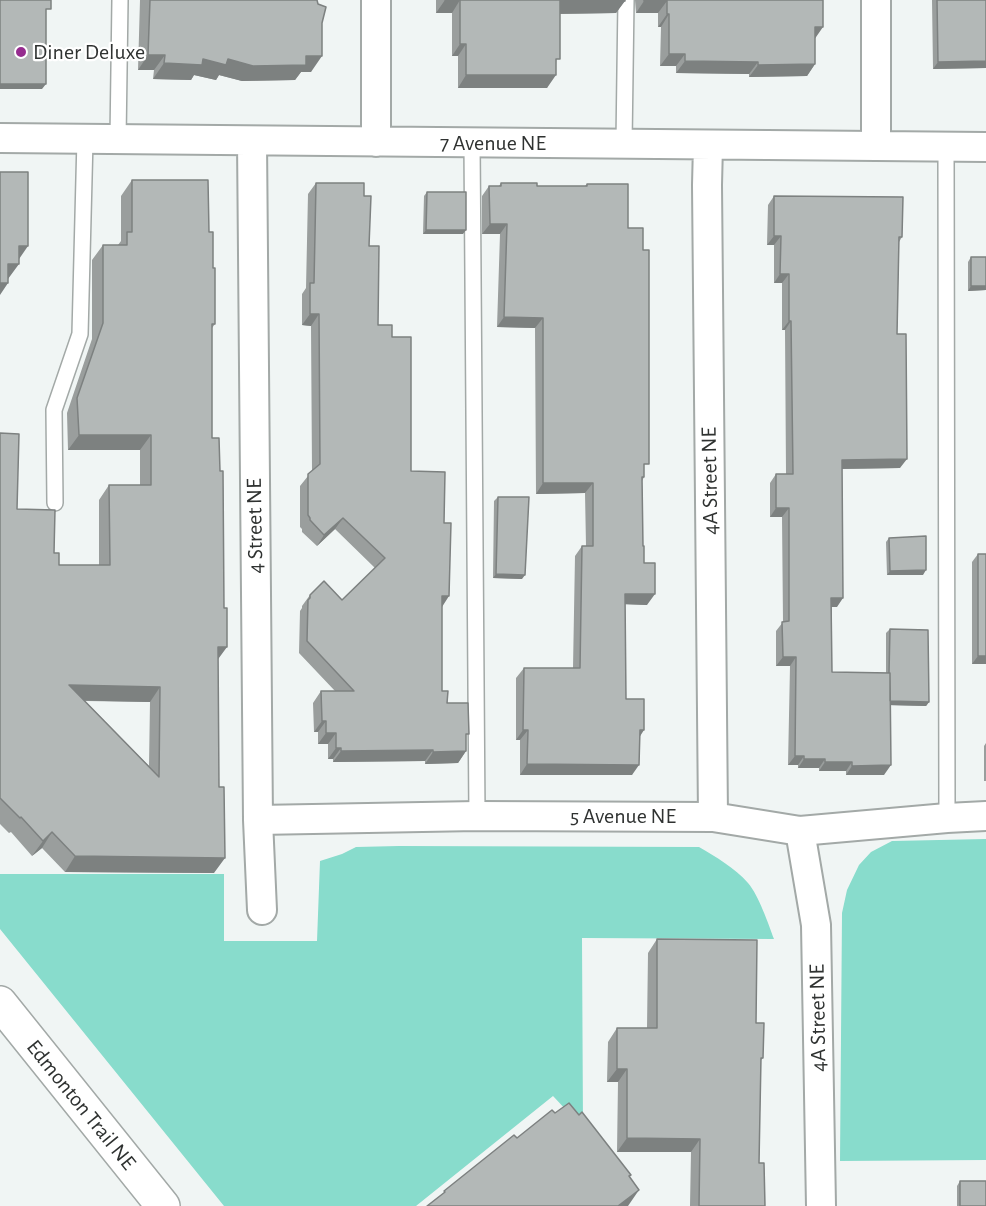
<!DOCTYPE html>
<style>
body{margin:0}
canvas{display:block;background:#f0f5f4}
</style>
<canvas width="986" height="1206"></canvas>
<script>
const context = document.querySelector('canvas').getContext('2d');
context.lineJoin = 'round';
function paint(path, color) { context.fillStyle = color; context.fill(path, 'evenodd'); }
function strokePath(path, color, width, dash) { context.strokeStyle = color; context.lineWidth = width; context.lineCap = dash ? 'butt' : 'round'; context.setLineDash(dash || []); context.stroke(path); }
function drawText(font, color, halo, rows, align = 'center') {
  context.font = font + ' "Alegreya Sans",sans-serif'; context.lineWidth = 4.5; context.setLineDash([]); context.textBaseline = 'middle'; context.strokeStyle = halo; context.fillStyle = color; for (const [text, x, y, turn = 0] of rows) {
    context.save(); context.translate(x, y); context.rotate((+turn || 0) * Math.PI / 180); context.textAlign = isNaN(turn) ? turn : align; if (halo) context.strokeText(text, 0, 0); context.fillText(text, 0, 0); context.restore();
  }
}
paint(new Path2D(`
 M986 839V1160L840 1161 842 913 847 890 859 865 871 852 892 841Z
 M399 846 699 847C716 857 735 868 748 883 759 896 768 923 774 939L582 938 583 1128 553 1096 416 1206H224L0 929V874H224V941H317L320 861 342 854 356 847Z`), '#88dccc');
const lane = new Path2D(`
 M118 139 120 0
 M472 143 477 816
 M624 143 626 0
 M946 146 947 818
 M55 503 54 410 80 334 85 139`);
const street = new Path2D(`
 M376 0V142
 M0 138 986 147
 M252 141 258 820 262 910
 M708 145 707 185 713 817
 M876 146V0
 M258 820 477 816 713 817 800 831 947 818 986 816
 M800 831 816 925 821 1206`);
const secondary = new Path2D(`
 M0 1003 163 1206`);
strokePath(lane, '#a3a9a7', 18);
strokePath(street, '#a3a9a7', 32);
strokePath(secondary, '#a3a9a7', 36);
strokePath(lane, '#fff', 15);
strokePath(street, '#fff', 28);
strokePath(secondary, '#fff', 33);
paint(new Path2D(`
 M140 0H317L322 23 311 72H301L295 80 242 81 219 75 216 80 194 75 191 80 153 79 154 70H138Z
 M436 0H625L616 13 560 14 556 64 547 88H458V56H452V13H436Z
 M635 0H823L815 38V64L807 76 749 77V74L676 73V66H660L661 27H658V13H636Z
 M932 0H986V68L933 69Z
 M132 180 209 232 213 268 215 324 212 328V438L218 660 214 873 65 872 42 848 32 856 11 832 9 833 0 824V433L17 509 54 553 59 565H99V500L109 485H140V450H68L67 413 92 339V260L103 245H118L121 241V196ZM85 701 150 702 149 766Z
 M316 183 364 196 378 325 392 337 411 471 442 606V691L466 739V751L458 763 425 764V761L333 762V759H328V744H318V732H314L313 703 321 691H335L299 653 300 611 302 608V606L310 595 342 600 375 568 335 529 317 546 302 532V529L300 527V486L312 471 311 326 302 325V294L306 288 308 194Z
 M501 183 537 186H585L587 184 628 228 644 470V477L642 481 643 546 647 605 625 604 626 699 639 737 632 775H520V740H516V678L524 668H573L575 556 582 546H586L585 493 536 494 535 328 497 327 500 234H482V196L489 186H499Z
 M427 192 463 234H423L424 196Z
 M774 196 902 237 899 242 897 334 900 468 842 469 837 607H832V672L886 673V633L890 629 929 702 926 706 890 705 884 775H846V771H819V768H798V765H788L790 666H776V631L783 622 782 517H770V483L776 474H786L785 330H782V283H774V245H767L768 205Z
 M971 257H986V290L968 291V262Z
 M498 497 522 579 493 578 494 501Z
 M889 538 923 575H887L886 542Z
 M978 554 986 664H972V562Z
 M986 743V781H984V746Z
 M657 939 756 1023 763 1058 761 1060 759 1163 765 1206H690L691 1152H617L618 1082H607L608 1042 617 1028H647L648 953Z
 M960 1181 986 1206H957V1186Z`), '#9a9e9d');
paint(new Path2D(`
 M445 0H460L452 13H436Z
 M560 1H625L616 13 551 14Z
 M644 1H667L658 13H636Z
 M667 14H669L661 27H658Z
 M815 27H823L814 40Z
 M460 44H466L458 56H452Z
 M669 54H685L676 66H660Z
 M148 55H165L154 70H138Z
 M306 56H322L311 72H301L295 80 242 81 219 75 216 80 194 75 191 80 153 79 164 63 203 59Z
 M685 61 758 62 749 74 676 73Z
 M986 61V68L933 69 938 62Z
 M815 64 807 76 749 77 758 65Z
 M466 75H556L547 88H458Z
 M0 84H46L42 89H0Z
 M490 224H507L500 234H482Z
 M426 230H466L463 234H423Z
 M774 236H781L774 245H767Z
 M19 246H28L17 262Z
 M8 264H19L8 279Z
 M780 274H789L782 283H774Z
 M0 283H8L0 295Z
 M971 286H986V290L968 291Z
 M310 314H319L311 326 302 325Z
 M504 317 543 318 535 328 497 327Z
 M789 321H791L785 330H782Z
 M79 435H151L140 450H68Z
 M907 459 900 468 836 469 842 460Z
 M543 483H593L585 493 536 494Z
 M776 508H789L782 517H770Z
 M343 518 335 529 317 546 324 535Z
 M926 570 923 575H887L890 571Z
 M496 574 525 575 522 579 493 578Z
 M625 594H655L647 605 618 604Z
 M442 596H449L442 607Z
 M831 598H843L837 607H825Z
 M218 647H227L216 662Z
 M978 656H986V664H972Z
 M783 657H796L790 666H776Z
 M69 685 160 687 150 702 58 700Z
 M888 701 929 702 926 706 885 705Z
 M322 721H326L318 732H314Z
 M523 730H528L520 740H516Z
 M640 730H644L637 741Z
 M326 733H336L328 744H318Z
 M336 748H341L333 759H328Z
 M433 750 425 761 333 762 341 751Z
 M466 751 458 763 425 764 433 752Z
 M795 756H804L798 765H788Z
 M804 759H825L819 768H798Z
 M825 762H852L846 771H819Z
 M527 764 639 765 632 775H520Z
 M891 765 884 775H846L852 766Z
 M52 832 42 848 32 856 43 841Z
 M75 856 225 858 214 873 65 872Z
 M617 1069H627L618 1082H607Z
 M627 1138 700 1139 691 1152H617Z
 M639 1190 628 1206H618Z`), '#7d8180');
const building = new Path2D(`
 M0 0H51V9H46V84H0Z
 M150 0H317L318 4 326 7 322 23V56H306V65L253 66 228 59 226 65 203 59 202 65 164 63 165 55H148Z
 M445 0H625V1H560V59H556V75H466V44H460V0Z
 M644 0H823V27H815V64L758 65V62L685 61V54H669V14H667V1H644Z
 M937 0H986V61L938 62Z
 M0 172H28V246H19V264H8V283H0Z
 M132 180H208L209 232H213V268H215V324H212V438H219L220 471H223L224 608H227V647H218L219 787H224L225 858 75 856 52 832 43 841 21 817 20 818 0 798V433L19 434 17 509 55 510 54 553H59V565H110L109 485H151V435H79L77 398 103 323V245H127V232H132ZM69 685 160 687 159 777Z
 M316 183H364V196H371L369 246H379L378 325H392V337H411V471L445 472 444 523H451L449 596H442V691H448L447 703H468L469 734H466V751L433 752V750L341 751V748H336V733H326V721H322L321 691H354L307 641 308 600 310 598V595L324 581 342 600 385 558 343 518 324 535 310 520V518L308 515V474L320 464 319 314H310V283H314Z
 M501 183H537V186H587V184H628V228H643V250H649V464H644V477H642L643 546H644V563H655V594H625L626 699H644V730H640L639 765 527 764 528 730H523L524 668H580L582 546H593V483H543V318L504 317 507 224H490L489 186H501Z
 M427 192H466V230H426Z
 M774 196 903 197 902 237H899L897 334H906L907 459 842 460 843 598H831L832 672 890 673 891 765 852 766V762H825V759H804V756H795L796 657H783L782 622 789 621V508H776V474H793L791 321H789V274H780L781 236H774Z
 M971 257H986V286H971Z
 M498 497H529L525 575 496 574Z
 M926 536V570L890 571 889 538Z
 M978 554H986V656H978Z
 M890 629 928 630 929 702 890 701V673H889Z
 M657 939 757 940 756 1023H764L763 1058H761L759 1163H764L765 1206H699L700 1139 627 1138V1069H617V1028H657Z
 M569 1103 579 1115 582 1112 631 1175 629 1176 639 1190 618 1206H427L445 1192 444 1191 514 1135 517 1138 552 1110 555 1113Z
 M960 1181H986V1206H960Z`);
paint(building, '#b3b8b7');
strokePath(building, '#7d8180', 1.5);
for (const [x, y, r, color] of [
 [21,52,6,"#962c8f"]
]) { const dot = new Path2D(); dot.arc(x, y, r, 0, 2 * Math.PI); context.fillStyle = color; context.fill(dot); strokePath(dot, '#fff', 2); }
drawText('22px', '#2f3231', '#fff', [
 ["Diner Deluxe",33,52]
], 'left');
drawText('22px', '#2f3231', '#fff', [
 ["7 Avenue NE",493,143],
 ["4A Street NE",710,481,-91],
 ["4 Street NE",255,526,-91],
 ["5 Avenue NE",623,816],
 ["4A Street NE",818,1018,-91],
 ["Edmonton Trail NE",81,1105,51]
]);
</script>
